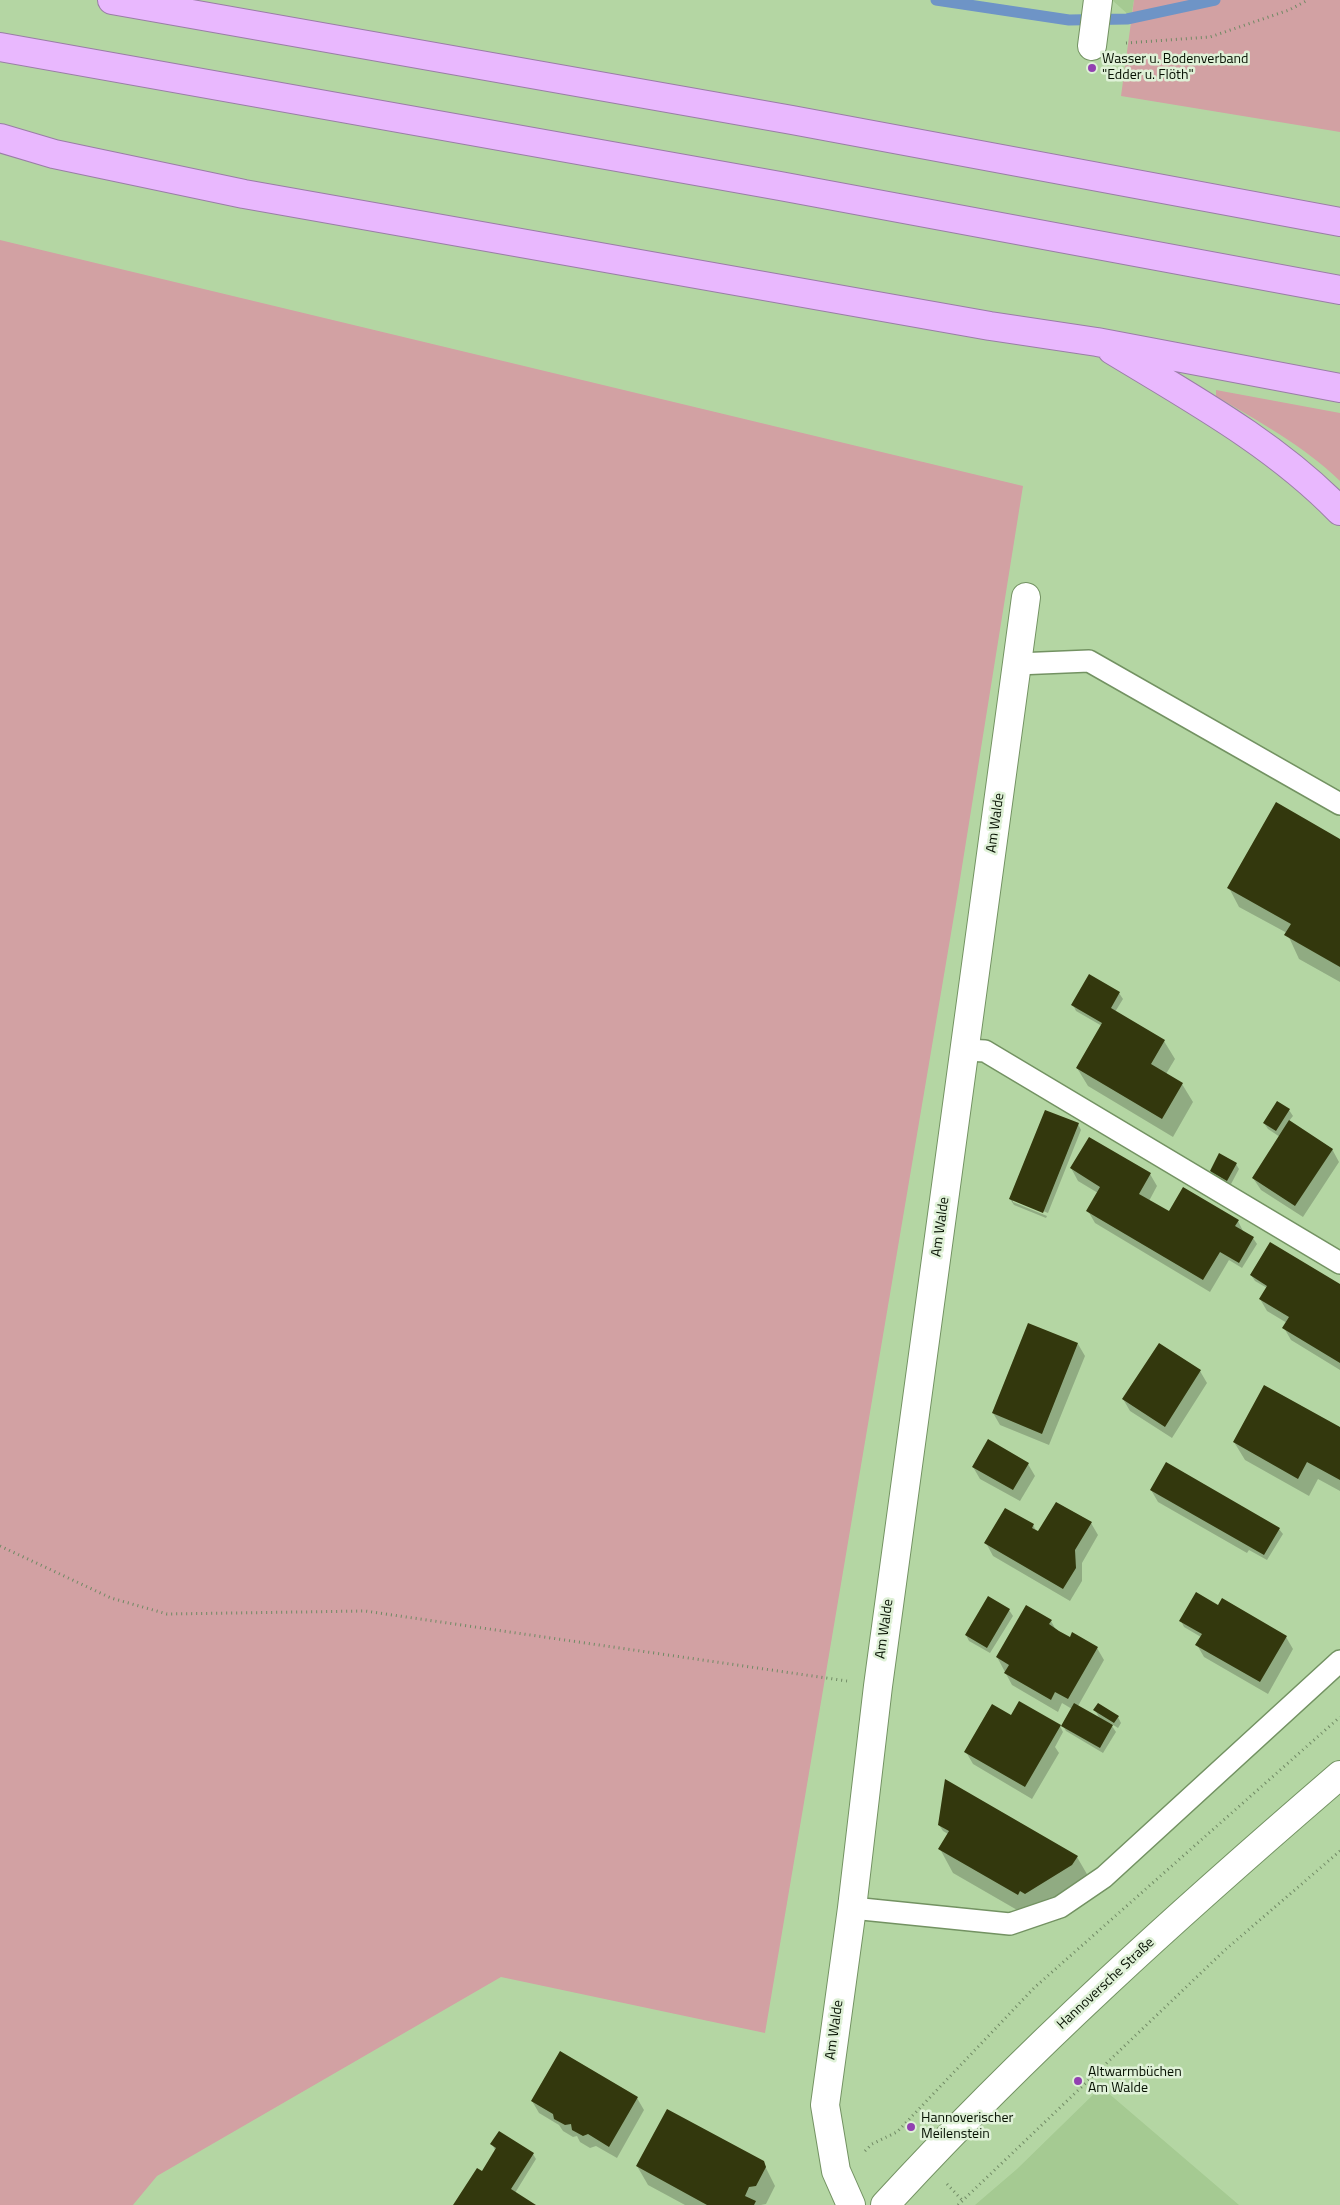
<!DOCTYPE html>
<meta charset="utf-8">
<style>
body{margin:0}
canvas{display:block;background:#b4d6a3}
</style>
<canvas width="1340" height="2205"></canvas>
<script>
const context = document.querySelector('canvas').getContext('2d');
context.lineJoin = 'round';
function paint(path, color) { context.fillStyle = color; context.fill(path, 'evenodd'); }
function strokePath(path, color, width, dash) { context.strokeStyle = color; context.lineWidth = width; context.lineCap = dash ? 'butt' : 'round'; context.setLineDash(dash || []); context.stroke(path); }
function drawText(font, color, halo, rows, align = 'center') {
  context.font = font + ' "Titillium Web",sans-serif'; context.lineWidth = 5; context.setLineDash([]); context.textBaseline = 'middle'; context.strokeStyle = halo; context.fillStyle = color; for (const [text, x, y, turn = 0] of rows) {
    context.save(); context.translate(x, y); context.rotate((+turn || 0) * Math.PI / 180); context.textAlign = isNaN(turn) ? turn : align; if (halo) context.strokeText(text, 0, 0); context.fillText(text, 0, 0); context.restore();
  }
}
paint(new Path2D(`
 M1112 0H1134L1131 17Z
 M1101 2087 1114 2098 1239 2205H975L1017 2169Z`), '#a5ca92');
paint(new Path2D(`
 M1134 0H1340V132L1121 96Z
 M0 240 1023 486 957 898 765 2033 501 1977 157 2176 133 2205H0Z
 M1216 390 1340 413V481C1304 446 1258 421 1216 396Z`), '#d2a1a3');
paint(new Path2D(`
 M1340 839V982L1299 959 1287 933 1239 907 1229 888Z
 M1119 993 1123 999 1115 1012 1164 1041 1175 1059 1166 1074 1182 1084 1193 1102 1173 1137 1088 1086 1077 1068 1102 1026 1076 1011 1073 1005Z
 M1277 1103 1289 1110 1293 1116 1289 1121 1332 1149 1339 1162 1303 1217 1261 1190 1253 1178 1280 1137 1268 1129 1264 1123Z
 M1078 1124 1081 1130 1048 1213 1013 1199V1202L1047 1216 1046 1218 1014 1205 1010 1199Z
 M1236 1164 1239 1169 1230 1186 1214 1177 1211 1171Z
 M1071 1168 1150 1174 1157 1186 1149 1201 1169 1213 1238 1221 1244 1233 1253 1238 1257 1244 1242 1268 1229 1260 1210 1292 1095 1223 1088 1211 1098 1193 1078 1181Z
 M1251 1275 1340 1285V1370L1291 1340 1284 1328 1287 1323 1267 1311 1260 1299 1267 1288 1255 1281Z
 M1078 1344 1085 1356 1049 1445 1000 1425 993 1413Z
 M1200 1371 1207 1383 1172 1438 1130 1411 1123 1399Z
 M1340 1428V1491L1318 1479 1309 1496 1245 1460 1234 1442Z
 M1028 1464 1035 1476 1020 1501 980 1479 973 1467Z
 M1151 1490 1279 1529 1283 1534 1267 1560 1249 1550 1247 1553 1158 1502Z
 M1091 1523 1098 1535 1082 1563V1581L1070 1601 993 1556 986 1543 1033 1525 1038 1534Z
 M988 1598 1009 1610 1013 1616 990 1653 969 1641 966 1635Z
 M1219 1607 1286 1637 1293 1649 1268 1694 1204 1657 1197 1645 1201 1637 1184 1627 1181 1621Z
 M1051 1621 1056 1630 1070 1638 1097 1648 1104 1660 1078 1706 1100 1719 1095 1710 1118 1717 1121 1723 1118 1728 1110 1723 1116 1732 1103 1753 1066 1731 1063 1726 1072 1709 1062 1703 1058 1712 1012 1685 997 1657Z
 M1011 1717 1060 1726 1063 1732 1055 1747 1059 1753 1032 1799 973 1764 966 1752Z
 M939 1825 1077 1857 1091 1881 1031 1918 953 1873 940 1849 948 1834 943 1831Z
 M637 2098 644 2110 617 2158 596 2146 590 2148 580 2142 577 2136 573 2137 563 2131 559 2125 539 2113 532 2101Z
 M492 2144 533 2154 536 2159 515 2193 534 2205H454L486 2175 495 2150Z
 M763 2162 775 2186 766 2204 761 2205H685L648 2185 637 2166Z`), '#0003');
strokePath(new Path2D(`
 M936 0 1069 20 1127 19 1215 0`), '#6e94c6', 11);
paint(new Path2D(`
 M1276 802 1340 839V967L1284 935 1291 924 1227 888Z
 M1089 974 1120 992 1111 1008 1165 1040 1151 1064 1183 1083 1162 1119 1076 1068 1102 1023 1071 1005Z
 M1277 1101 1290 1109 1276 1131 1263 1123Z
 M1045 1110 1079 1123 1043 1213 1009 1199Z
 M1289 1120 1333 1149 1295 1206 1252 1178Z
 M1089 1137 1151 1173 1139 1194 1169 1211 1183 1187 1239 1220 1235 1226 1254 1237 1239 1263 1220 1252 1203 1280 1086 1211 1100 1187 1070 1168Z
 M1219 1153 1237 1163 1227 1181 1210 1171Z
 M1270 1242 1340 1284V1363L1282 1328 1289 1317 1259 1299 1267 1286 1250 1275Z
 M1028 1323 1078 1343 1042 1434 992 1413Z
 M1159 1343 1201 1370 1165 1427 1122 1399Z
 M1264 1385 1340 1427V1480L1307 1462 1298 1479 1233 1442Z
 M988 1439 1029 1463 1013 1490 972 1467Z
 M1166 1462 1280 1528 1264 1555 1150 1490Z
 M1056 1502 1092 1522 1075 1550 1076 1568 1063 1589 984 1543 1005 1508 1034 1524 1032 1528 1038 1531Z
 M1196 1592 1218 1605 1222 1598 1287 1636 1260 1682 1195 1645 1202 1634 1179 1621Z
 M988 1596 1010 1609 987 1648 965 1635Z
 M1026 1605 1052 1620 1049 1624 1059 1631 1070 1637 1072 1632 1098 1647 1068 1699 1055 1692 1051 1700 1004 1673 1009 1665 996 1657Z
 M1019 1701 1061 1725 1025 1787 964 1752 992 1704 1011 1715Z
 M1074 1703 1113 1725 1100 1748 1061 1726Z
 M1098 1703 1119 1716 1114 1723 1093 1710Z
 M945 1779 1078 1856 1072 1865 1025 1894 1020 1891 1018 1895 938 1849 949 1831 938 1825Z
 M560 2051 638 2097 609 2147 588 2134 583 2136 572 2130 571 2124 565 2125 554 2119 553 2114 531 2101Z
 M667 2109 764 2161 766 2167 756 2186 749 2187 745 2196 756 2201 754 2205H707L636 2166Z
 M499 2131 534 2153 511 2189 536 2205H453L477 2168 482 2171 496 2148 490 2144Z`), '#33380d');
const service = new Path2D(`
 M1017 664 1089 661 1340 804
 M966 1050 985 1051 1340 1263
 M852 1908 1010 1924 1060 1907 1104 1877 1340 1661`);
const minor = new Path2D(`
 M1092 46 1098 0
 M851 2205 836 2171 825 2105 852 1908 878 1686 1026 597`);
const secondary = new Path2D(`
 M885 2205C1026 2051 1182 1911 1340 1775`);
const motorway = new Path2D(`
 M112 0 792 120 1340 222
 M0 47 780 186 1340 290
 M0 138 54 154 244 194 990 326 1097 342 1340 388
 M1112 350C1191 398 1275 444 1340 511`);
strokePath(service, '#739262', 24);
strokePath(minor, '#739262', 30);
strokePath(secondary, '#739262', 30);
strokePath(motorway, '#9a7ea6', 30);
strokePath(new Path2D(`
 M1126 43 1210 37 1289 10 1308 0
 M0 1546 111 1598 167 1614 365 1611 847 1681
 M865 2151 872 2144 897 2132 1034 1988 1340 1717
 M947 2184 962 2200
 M958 2205 1225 1950 1340 1851`), '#708964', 3, [1, 4]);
strokePath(service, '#fff', 21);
strokePath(minor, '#fff', 28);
strokePath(secondary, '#fff', 28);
strokePath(motorway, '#e9b8fe', 28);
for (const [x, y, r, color] of [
 [1092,68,5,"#9241b1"],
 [1078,2081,5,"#9241b1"],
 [911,2127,5,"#9241b1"]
]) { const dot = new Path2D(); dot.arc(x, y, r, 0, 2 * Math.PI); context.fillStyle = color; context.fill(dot); strokePath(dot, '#dff1d7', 2); }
drawText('14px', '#061102', '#dff1d7', [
 ["Wasser u. Bodenverband",1102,60],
 ["\"Edder u. Flöth\"",1102,76],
 ["Altwarmbüchen",1088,2073],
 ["Am Walde",1088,2089],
 ["Hannoverischer",921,2119],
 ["Meilenstein",921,2135]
], 'left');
drawText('14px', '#061102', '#dff1d7', [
 ["Am Walde",996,823,-82],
 ["Am Walde",941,1227,-82],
 ["Am Walde",885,1629,-82],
 ["Hannoversche Straße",1106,1984,-43],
 ["Am Walde",835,2030,-82]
]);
</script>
